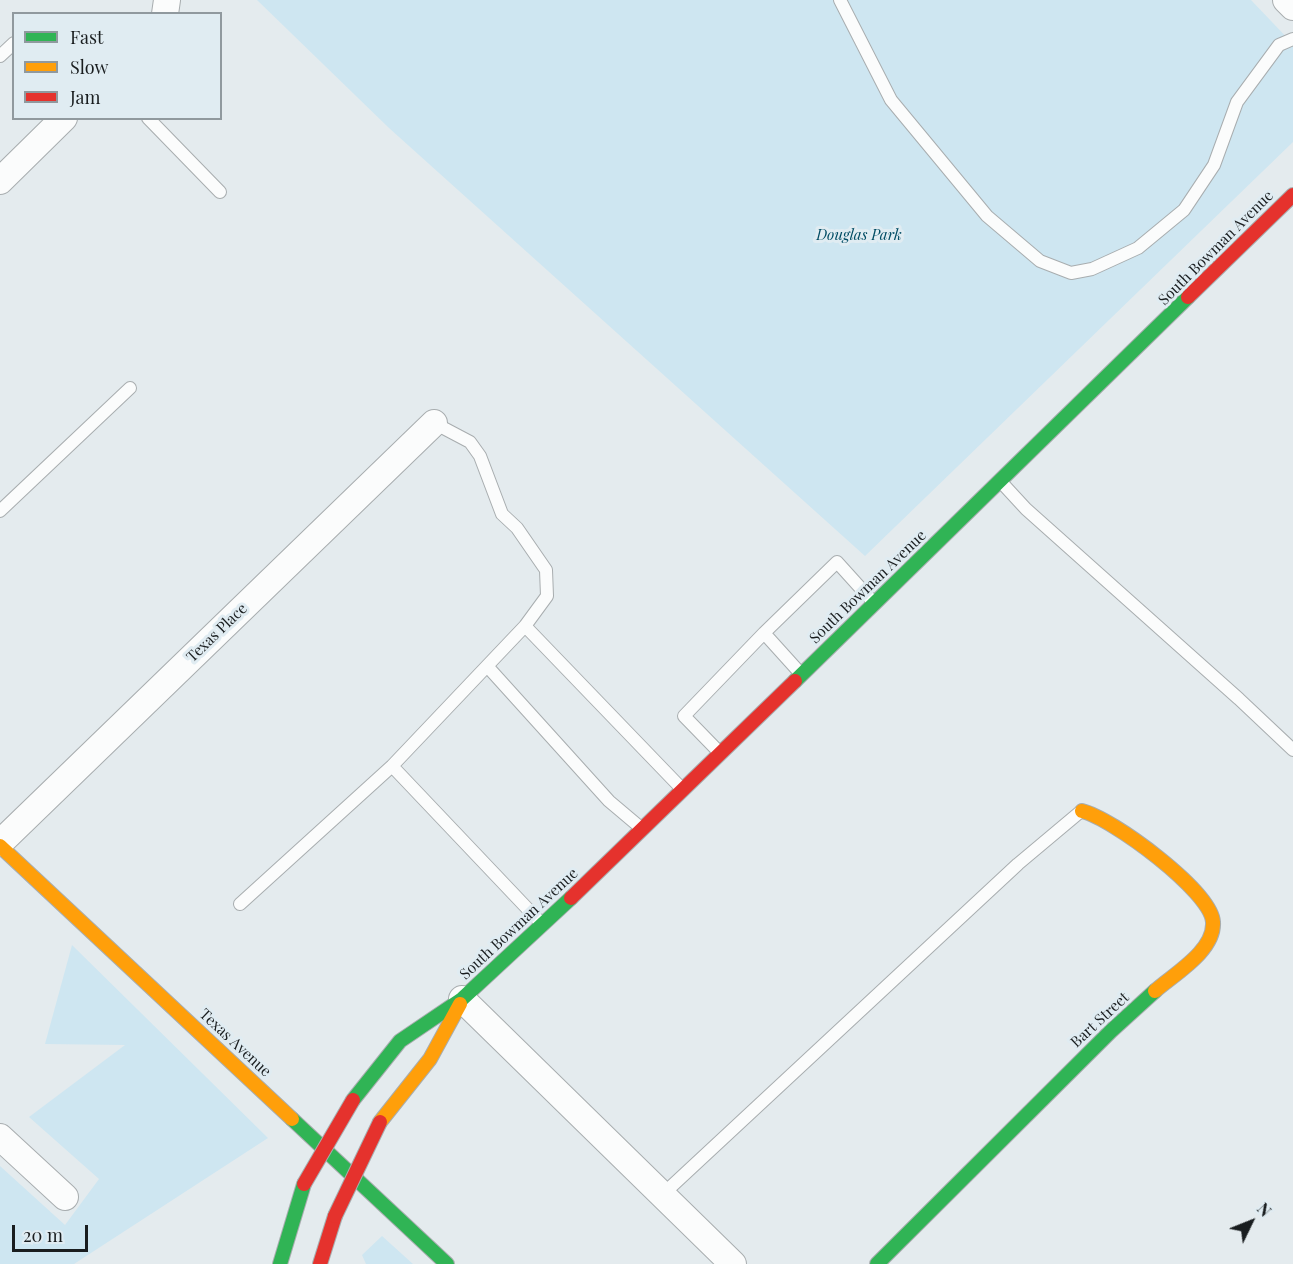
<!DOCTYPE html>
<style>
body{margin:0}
#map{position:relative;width:1293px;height:1264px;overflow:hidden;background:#e4ebee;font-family:"Playfair Display",serif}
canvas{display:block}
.legend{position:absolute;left:12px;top:12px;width:210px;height:108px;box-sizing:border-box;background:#e0ecf2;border:2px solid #90999e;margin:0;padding:8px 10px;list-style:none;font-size:18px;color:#191d1f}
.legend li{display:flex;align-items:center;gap:12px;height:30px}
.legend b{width:30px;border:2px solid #90999e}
.north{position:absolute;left:1221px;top:1192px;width:60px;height:60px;-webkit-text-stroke:4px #e0ecf2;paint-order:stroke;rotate:47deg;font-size:16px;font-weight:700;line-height:24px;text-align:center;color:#191d1f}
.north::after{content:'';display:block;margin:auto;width:21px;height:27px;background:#191d1f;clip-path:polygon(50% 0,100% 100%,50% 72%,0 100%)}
.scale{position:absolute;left:12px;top:1225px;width:76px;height:27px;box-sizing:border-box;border:3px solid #191d1f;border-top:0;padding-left:8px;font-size:18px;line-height:21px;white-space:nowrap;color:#191d1f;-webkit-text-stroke:4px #e0ecf2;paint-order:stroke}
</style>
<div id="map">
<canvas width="1293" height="1264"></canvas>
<ul class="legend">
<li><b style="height:8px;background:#30b455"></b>Fast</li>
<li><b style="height:8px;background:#ff9f0a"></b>Slow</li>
<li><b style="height:8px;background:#e5322d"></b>Jam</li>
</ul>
<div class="north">N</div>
<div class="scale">20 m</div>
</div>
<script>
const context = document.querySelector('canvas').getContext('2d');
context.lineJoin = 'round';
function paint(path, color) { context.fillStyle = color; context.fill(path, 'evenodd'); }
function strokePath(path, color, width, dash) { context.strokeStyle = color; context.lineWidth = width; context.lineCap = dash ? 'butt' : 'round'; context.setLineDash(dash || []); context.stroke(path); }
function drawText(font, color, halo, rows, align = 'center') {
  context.font = font + ' "Playfair Display",serif'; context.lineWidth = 6; context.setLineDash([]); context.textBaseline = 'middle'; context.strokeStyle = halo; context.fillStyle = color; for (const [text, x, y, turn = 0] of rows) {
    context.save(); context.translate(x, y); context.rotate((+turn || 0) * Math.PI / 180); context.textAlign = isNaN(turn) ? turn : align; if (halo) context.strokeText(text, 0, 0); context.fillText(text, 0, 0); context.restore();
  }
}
paint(new Path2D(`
 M257 0H1251L1293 44V142L865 556 389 128Z
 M72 945 268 1138 74 1264H0V1166L65 1225 99 1179 29 1117 125 1045 45 1044Z
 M382 1236 413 1264H366L362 1255Z`), '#cee6f1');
const lane = new Path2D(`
 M840 0 891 100 987 216 1040 261 1071 273 1092 269 1138 248 1184 210 1214 165 1237 102 1279 45 1293 39
 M0 56 14 43
 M148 118 220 192
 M1002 483 1026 509 1239 699 1293 750
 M0 511 130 388
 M525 626 683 790
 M764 633 837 562 874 603
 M487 666 609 801 641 828
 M720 753 684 716 764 633 801 674
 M392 766 542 924
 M240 904 392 766 525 626 547 596 546 570 517 528 502 514 480 456 470 442 434 423
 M661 1196 1018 864 1080 812`);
const street = new Path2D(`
 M1286 0 1293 7
 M165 14 167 0
 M0 181 64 118
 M0 843 434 423
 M462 999 733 1264
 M0 1137 65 1197`);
const fast = new Path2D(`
 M795 681 1188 297
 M353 1100 400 1041 462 999 571 898
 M292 1119 447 1264
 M280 1264 304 1184
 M877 1264 1111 1031 1155 991`);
const slow = new Path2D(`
 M1082 811C1112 818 1211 891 1213 922 1215 951 1174 974 1155 991
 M0 846 292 1119
 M380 1122 430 1059 460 1004`);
const jam = new Path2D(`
 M1188 297 1293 195
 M571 898 795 681
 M320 1264 335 1216`);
strokePath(lane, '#a8adaf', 14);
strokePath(street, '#a8adaf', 28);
strokePath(fast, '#a8adaf', 16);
strokePath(slow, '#a8adaf', 16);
strokePath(jam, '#a8adaf', 16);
strokePath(lane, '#fbfcfc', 12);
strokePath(street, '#fbfcfc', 26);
strokePath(fast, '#30b455', 14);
strokePath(slow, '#ff9f0a', 14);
strokePath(jam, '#e5322d', 14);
const jamBridge = new Path2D(`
 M304 1184 353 1100
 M335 1216 380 1122`);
strokePath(jamBridge, '#a8adaf', 16, []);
strokePath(jamBridge, '#e5322d', 14);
drawText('italic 15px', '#014c64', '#e0ecf2', [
 ["Douglas Park",859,235]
]);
drawText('15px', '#191d1f', '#e0ecf2', [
 ["South Bowman Avenue",1216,248,-45],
 ["South Bowman Avenue",868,587,-44],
 ["Texas Place",217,633,-44],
 ["South Bowman Avenue",519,924,-43],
 ["Bart Street",1100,1020,-43],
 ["Texas Avenue",235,1043,43]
]);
</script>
